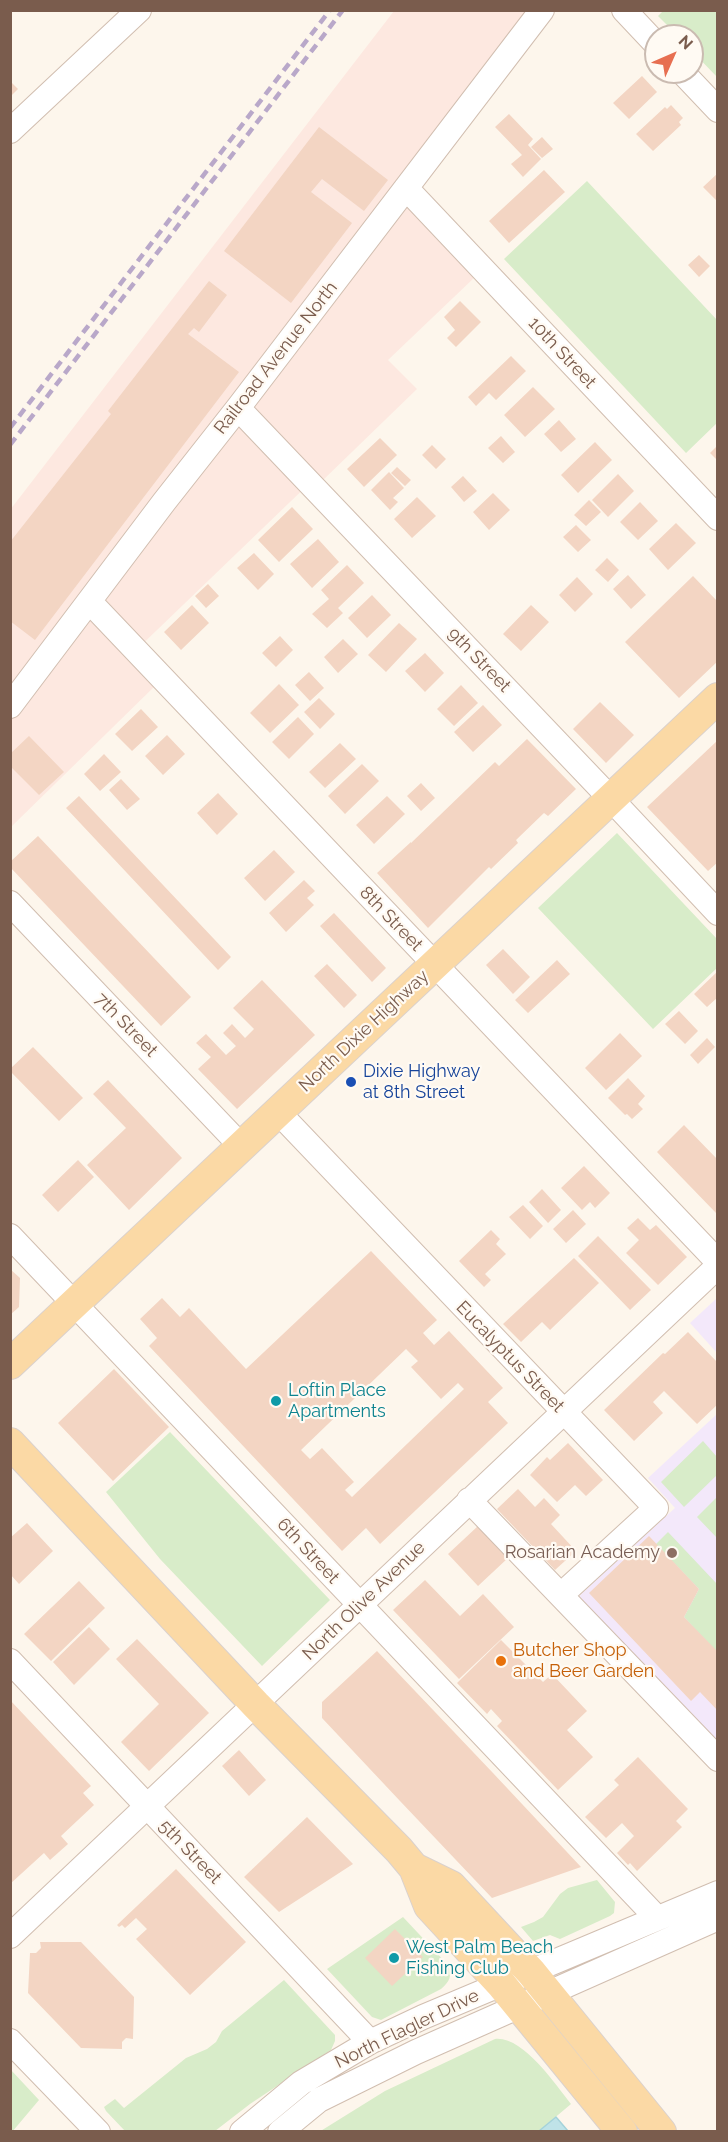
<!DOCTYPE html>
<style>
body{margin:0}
#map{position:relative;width:728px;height:2142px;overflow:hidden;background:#fdf6ec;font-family:Raleway,sans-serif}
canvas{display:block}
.frame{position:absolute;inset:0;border:12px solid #7a5c4d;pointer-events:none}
.north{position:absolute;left:644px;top:24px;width:60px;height:60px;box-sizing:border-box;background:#fffaf3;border:2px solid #cabbb1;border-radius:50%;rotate:45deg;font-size:16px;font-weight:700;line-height:24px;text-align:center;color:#7a5c4d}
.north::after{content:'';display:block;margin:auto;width:21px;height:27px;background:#e76f51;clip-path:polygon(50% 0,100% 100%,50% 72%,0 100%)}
</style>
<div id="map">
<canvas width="728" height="2142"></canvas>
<div class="frame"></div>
<div class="north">N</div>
</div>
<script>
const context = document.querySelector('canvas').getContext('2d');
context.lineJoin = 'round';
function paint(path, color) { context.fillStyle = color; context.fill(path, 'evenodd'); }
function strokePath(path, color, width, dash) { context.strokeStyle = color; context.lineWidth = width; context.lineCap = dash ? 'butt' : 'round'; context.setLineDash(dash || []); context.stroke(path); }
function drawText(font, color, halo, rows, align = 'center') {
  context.font = font + ' Raleway,sans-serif'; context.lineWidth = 4.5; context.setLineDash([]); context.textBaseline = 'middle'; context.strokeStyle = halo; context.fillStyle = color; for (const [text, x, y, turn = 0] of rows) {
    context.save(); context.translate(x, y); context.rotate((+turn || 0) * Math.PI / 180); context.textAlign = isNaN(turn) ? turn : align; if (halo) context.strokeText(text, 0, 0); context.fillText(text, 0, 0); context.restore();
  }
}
paint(new Path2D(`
 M394 11H555L408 207 475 277 388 360 417 389 321 482 316 477 130 656 156 685 11 827 10 510Z`), '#fde8e0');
paint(new Path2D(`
 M717 1298V1353L690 1323Z
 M717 1414V1744L577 1598 675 1508 648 1478Z`), '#f3e8fa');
paint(new Path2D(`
 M663 11H717V77L692 51V36H678L658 16Z
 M587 181 717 320V423L686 453 504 259Z
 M617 833 717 939V968L653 1029 538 908Z
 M170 1432 330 1600 262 1666 160 1559 106 1492Z
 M703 1441 717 1457V1475L684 1507 661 1482Z
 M717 1497V1538L697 1517Z
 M668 1532 717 1584V1652L684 1617 699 1589 656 1544Z
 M597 1880 615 1902 614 1913 610 1916 560 1939 550 1935 533 1941 521 1927 534 1922 543 1917 560 1894 568 1888Z
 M403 1917 448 1965C452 1977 450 1981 441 1989L381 2020 372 2017 327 1969Z
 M284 1980 335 2035V2041L331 2050 250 2104 215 2131H125L106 2111 104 2107 115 2099 124 2108 186 2058 207 2049 216 2042 222 2031Z
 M495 2039C523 2036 555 2084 571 2104L539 2131 319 2132 385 2091Z
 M11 2070 39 2100 12 2132 10 2131Z`), '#d8ecc9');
const water = new Path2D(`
 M556 2117 568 2131H539Z`);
paint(water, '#bfe3e8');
strokePath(water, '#a5d3da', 1.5);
paint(new Path2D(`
 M642 76 657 92 629 119 613 103Z
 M10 81 18 89 10 97Z
 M671 105 683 118 679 122 681 125 653 151 636 134 665 107 667 109Z
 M509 114 533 139 528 145 541 159 523 177 511 164 522 155 495 127Z
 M319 127 388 180 364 211 322 179 311 192 352 223 291 303 224 251Z
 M542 137 553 149 542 158 531 147Z
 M544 170 565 192 509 243 489 221Z
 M718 173V202L703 187Z
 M699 255 710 266 699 277 688 265Z
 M209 281 227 295 199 332 194 328 188 334 239 372 35 640 10 621V542L111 414 108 411Z
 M460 301 481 322 456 347 447 338 455 330 444 317Z
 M511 356 526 371 496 400 489 393 476 406 468 397Z
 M533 387 555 409 525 437 504 415Z
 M559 420 576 439 561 452 544 434Z
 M501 436 515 452 503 463 488 448Z
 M380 438 397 455 364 487 347 469Z
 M595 442 612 460 578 493 561 475Z
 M432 445 446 459 436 469 422 455Z
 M718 445V461L710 453Z
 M397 467 411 480 405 486 391 473Z
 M389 472 404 488 393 498 398 502 390 510 371 490Z
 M618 474 634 491 608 517 592 500Z
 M463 476 477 491 464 502 451 487Z
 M493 493 510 510 489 530 473 512Z
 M417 497 436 516 412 538 394 519Z
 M589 500 601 512 586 526 574 515Z
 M640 502 658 521 638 540 620 522Z
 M292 507 313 529 279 562 258 540Z
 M676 523 696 543 668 570 649 549Z
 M576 525 591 540 578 552 563 537Z
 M318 539 339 562 312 588 290 564Z
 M254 553 274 574 258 590 237 568Z
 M607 558 619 570 608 582 595 570Z
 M347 565 364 583 338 608 343 613 327 628 312 614 329 599 321 590Z
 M628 575 646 595 631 609 613 589Z
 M693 576 718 602V661L679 698 625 642Z
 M577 577 593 594 575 612 559 595Z
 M208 584 219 596 206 608 195 596Z
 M372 595 391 615 367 638 348 618Z
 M192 605 209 623 181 650 164 632Z
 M531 605 549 622 521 651 503 634Z
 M399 623 417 639 386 672 368 655Z
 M280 636 293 650 276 667 262 653Z
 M343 639 358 654 338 673 324 657Z
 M425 653 444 673 425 692 405 671Z
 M309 672 324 688 310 701 295 685Z
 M279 684 299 705 270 733 250 713Z
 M461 685 478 703 454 726 437 709Z
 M319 698 335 714 320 729 304 712Z
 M600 702 634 735 606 763 573 729Z
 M483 705 502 725 473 752 454 732Z
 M141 709 158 727 132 751 115 734Z
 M298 717 314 734 289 759 272 742Z
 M167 735 185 754 163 775 145 756Z
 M29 736 64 772 39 795 10 766V754Z
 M527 739 576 789 548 816 544 813 516 840 518 843 491 869 489 867 428 928 377 873 411 842V843L495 762 499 766Z
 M718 740V862L708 871 647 807Z
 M340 743 356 759 325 788 309 772Z
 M104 754 121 772 100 791 84 774Z
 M362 764 379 781 345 814 328 796Z
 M121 779 140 799 127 810 109 790Z
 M421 783 435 798 421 811 407 796Z
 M218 793 238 814 217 835 197 813Z
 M79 796 231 957 218 970 66 808Z
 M387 796 405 814 374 844 356 825Z
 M38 836 191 997 161 1026 10 867V862Z
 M274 850 295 872 265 901 244 878Z
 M304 880 315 891 307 898 314 905 286 932 269 913Z
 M334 913 386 968 372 982 320 926Z
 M503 949 530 977 513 994 486 965Z
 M557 960 570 974 528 1013 515 1000Z
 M327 964 357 995 344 1008 314 976Z
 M718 971V997L707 1007 694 994Z
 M262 980 315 1035 237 1109 198 1069 211 1057 196 1043 206 1034 226 1055 236 1046 223 1033 232 1024 245 1038 254 1029 233 1008Z
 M679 1011 698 1031 685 1044 665 1024Z
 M620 1033 642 1056 606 1090 585 1068Z
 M707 1038 715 1047 698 1064 690 1055Z
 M33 1047 83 1098 59 1121 10 1071V1069Z
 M628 1078 645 1096 638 1104 643 1109 632 1119 627 1114 625 1115 608 1098Z
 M108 1080 182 1158 129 1210 87 1165 126 1128 93 1094Z
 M684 1125 718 1160V1212L716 1213 657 1152Z
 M78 1160 94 1177 58 1212 42 1195Z
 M584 1166 610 1193 595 1208 590 1202 582 1210 561 1188Z
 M542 1189 561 1210 548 1223 529 1202Z
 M523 1205 543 1226 530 1239 509 1217Z
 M573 1210 586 1224 566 1243 553 1229Z
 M638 1218 650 1230 656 1225 687 1257 658 1285 626 1253 639 1240 627 1228Z
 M491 1230 500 1239 496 1244 506 1254 485 1274 491 1280 484 1287 459 1261Z
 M598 1236 651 1290 630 1310 578 1256Z
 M371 1251 437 1320 423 1333 434 1345 449 1331 503 1388 488 1402 508 1423 380 1544 366 1528 342 1551 149 1346 157 1338 140 1319 162 1298 180 1317 189 1308 246 1369ZM406 1349 418 1361 411 1367 441 1399 458 1383 464 1389 352 1497 345 1490 354 1482 322 1448 310 1459 301 1450Z
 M574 1258 599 1283 550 1330 542 1322 521 1342 503 1324Z
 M10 1269 20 1278 19 1307 10 1315Z
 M688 1332 718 1363V1404L697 1424 664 1391 653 1402 663 1413 634 1441 604 1410 663 1353 665 1354Z
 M114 1369 169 1427 113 1481 58 1423Z
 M568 1443 603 1480 586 1496 575 1485 557 1502 530 1475 547 1457 550 1460Z
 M518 1489 535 1507 544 1498 560 1515 551 1524 576 1551 555 1570 497 1509Z
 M27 1523 53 1551 19 1584 10 1574V1538Z
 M478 1526 508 1558 478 1586 448 1554Z
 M649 1536 699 1589 684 1617 718 1652V1711L700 1692 691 1701 589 1593Z
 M425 1580 460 1616 483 1594 514 1627 459 1679 393 1610Z
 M79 1581 105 1608 51 1661 24 1634Z
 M89 1627 110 1649 74 1685 53 1662Z
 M137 1639 209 1713 149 1771 121 1742 159 1704 116 1659Z
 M501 1640 543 1682 552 1674 587 1711 567 1730 593 1757 558 1790 497 1726 502 1721 491 1709 487 1714 457 1683Z
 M377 1651 493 1773 581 1867 492 1898 400 1801 322 1718V1702Z
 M10 1700 91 1786 83 1793 94 1805 61 1836 68 1844 50 1860 44 1853 10 1884Z
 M239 1750 266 1780 249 1796 222 1766Z
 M638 1757 688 1809 676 1821 682 1827 637 1871 630 1863 628 1865 617 1853 634 1836 622 1823 606 1838 585 1817 619 1785 614 1780Z
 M307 1817 353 1864 279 1912 244 1877Z
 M176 1869 246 1942 190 1995 136 1939 147 1929 136 1918 125 1928 122 1925 119 1927 117 1925Z
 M395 1929 423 1957 392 1986 365 1958Z
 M40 1942H81L134 1997 133 2039 126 2038 122 2042V2049L81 2048 28 1993 30 1953H36L41 1948Z`), '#f3d5c3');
const minor = new Path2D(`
 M624 10 656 44
 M682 72 718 110
 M10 131 139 10
 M406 188 718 518
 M238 408 611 799 718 913
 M90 602 718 1262
 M10 706 164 502 238 408 542 10
 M10 903 241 1146
 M278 1112 656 1508 561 1595
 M10 1236 657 1918
 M469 1500 718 1759
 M10 1661 370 2042
 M10 1936 718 1266
 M10 2041 98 2132
 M242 2132 301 2083 370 2042 423 2017 718 1893
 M280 2132 319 2100 416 2052 718 1918`);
const major = new Path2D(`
 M10 1364 718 698
 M10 1443 256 1705 399 1850 414 1868 429 1906 501 1984 622 2132
 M414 1868 451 1886 531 1972 661 2132`);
strokePath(minor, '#d1beb0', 26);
strokePath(major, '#dad1cd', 32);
strokePath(minor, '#fff', 24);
strokePath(major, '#fbd9a5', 30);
strokePath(new Path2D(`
 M10 428 330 10
 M10 445 343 10`), '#b9a8c9', 4.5, [9, 6]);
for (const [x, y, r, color] of [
 [351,1082,6,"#1a4fb4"],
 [276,1401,6,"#0f9aa8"],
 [672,1553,6,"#8d6e63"],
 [501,1661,6,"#e8710a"],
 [394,1958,6,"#0f9aa8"]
]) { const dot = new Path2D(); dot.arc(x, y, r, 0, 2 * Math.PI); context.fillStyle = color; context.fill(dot); strokePath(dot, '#fffaf3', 2); }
drawText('18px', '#7a5c4d', '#fffaf3', [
 ["10th Street",562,353,47],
 ["Railroad Avenue North",276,358,-52],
 ["9th Street",479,660,46],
 ["8th Street",391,919,46],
 ["7th Street",126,1025,46],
 ["North Dixie Highway",364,1031,-43],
 ["Eucalyptus Street",510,1357,46],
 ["6th Street",308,1551,47],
 ["North Olive Avenue",364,1601,-44],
 ["5th Street",190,1852,46],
 ["North Flagler Drive",407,2029,-26]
]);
drawText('18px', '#164399', '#fffaf3', [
 ["Dixie Highway",363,1072],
 ["at 8th Street",363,1093]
], 'left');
drawText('18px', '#0d838f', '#fffaf3', [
 ["Loftin Place",288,1391],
 ["Apartments",288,1412],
 ["West Palm Beach",406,1948],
 ["Fishing Club",406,1969]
], 'left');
drawText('18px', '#785e54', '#fffaf3', [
 ["Rosarian Academy",660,1553]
], 'right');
drawText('18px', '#c56008', '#fffaf3', [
 ["Butcher Shop",513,1651],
 ["and Beer Garden",513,1672]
], 'left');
</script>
